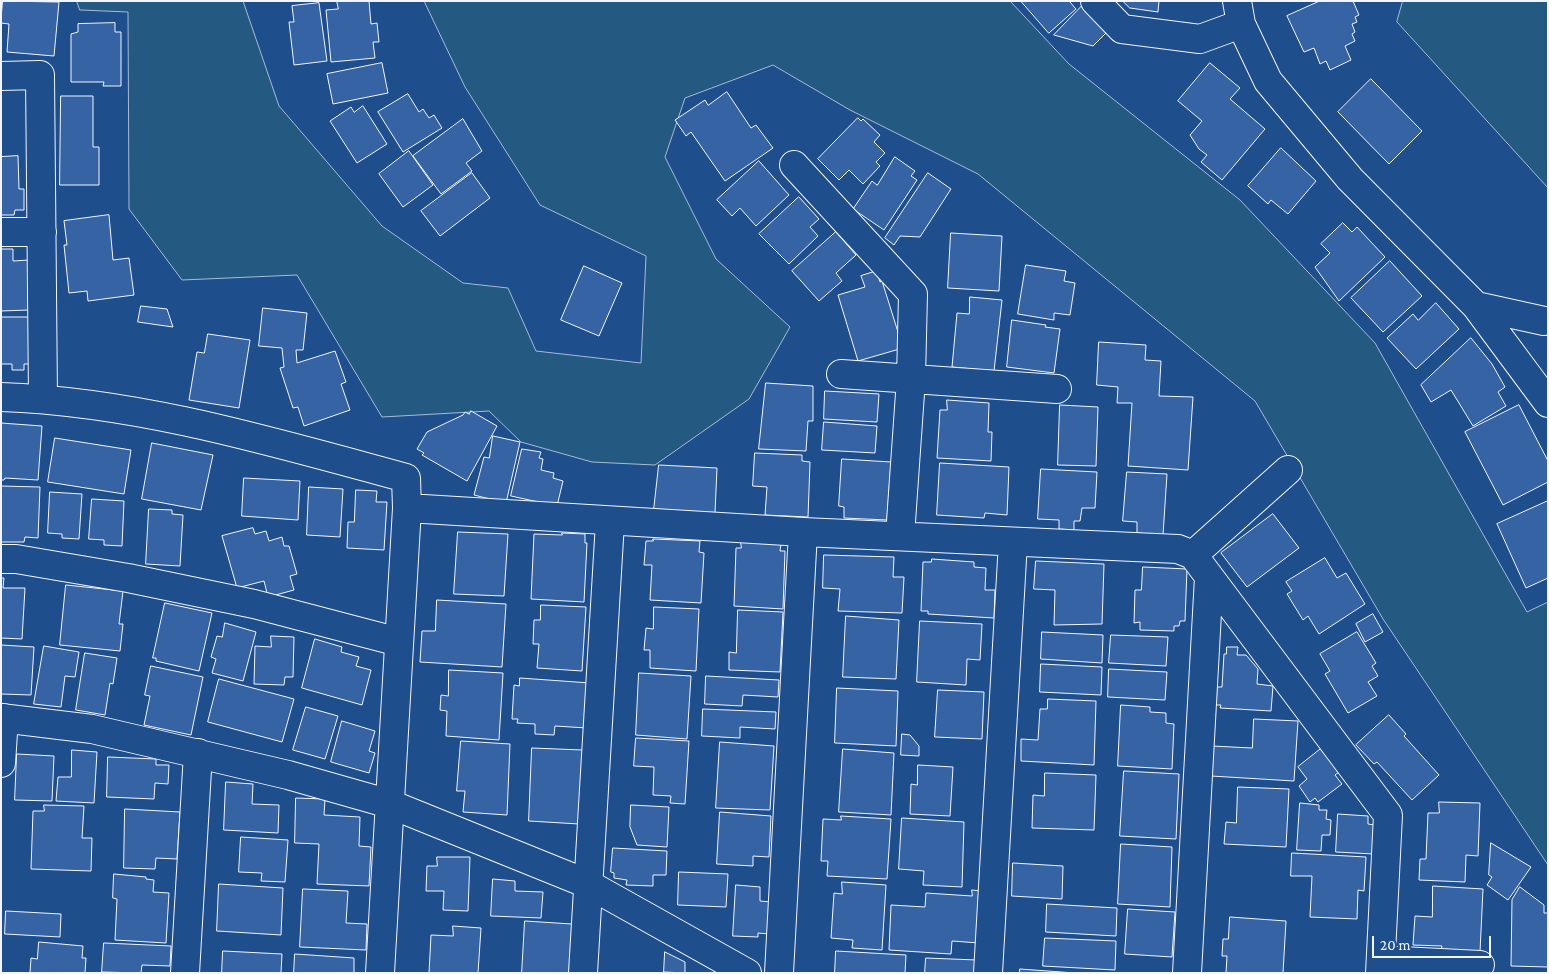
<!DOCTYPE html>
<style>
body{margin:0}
#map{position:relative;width:1549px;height:974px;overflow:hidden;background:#1f4e8c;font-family:"Crimson Pro",serif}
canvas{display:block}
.frame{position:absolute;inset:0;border:2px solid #f2f6ff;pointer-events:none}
.scale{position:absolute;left:1372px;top:936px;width:119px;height:22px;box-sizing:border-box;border:2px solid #f2f6ff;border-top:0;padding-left:6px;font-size:15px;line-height:18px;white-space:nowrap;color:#f2f6ff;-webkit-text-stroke:4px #1f4e8c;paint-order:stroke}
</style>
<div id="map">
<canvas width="1549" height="974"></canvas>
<div class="frame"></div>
<div class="scale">20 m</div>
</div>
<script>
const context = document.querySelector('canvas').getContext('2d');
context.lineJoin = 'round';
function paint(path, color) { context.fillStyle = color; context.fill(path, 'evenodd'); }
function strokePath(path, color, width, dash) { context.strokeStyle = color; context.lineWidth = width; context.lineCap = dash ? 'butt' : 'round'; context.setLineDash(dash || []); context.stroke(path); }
const green = new Path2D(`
 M77 1H243L279 106 382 226 463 283 508 288 536 351 641 363 646 256 540 205 465 87 424 1H1010L1069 64 1240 200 1375 343 1527 612 1548 602V865L1383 619 1255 401 978 174 850 110 773 65 685 98 665 157 716 259 790 327 749 399 655 465 592 462 521 442 489 411 382 417 297 275 182 280 129 209 128 12 80 10Z
 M1403 1H1548V188L1397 22Z`);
paint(green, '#245a82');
strokePath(green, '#a8bbd7', 1);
const building = new Path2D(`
 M3 1 59 2 54 56 7 52 9 24 1 23Z
 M337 1H369L371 24 377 23 379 42H373L375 58 331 62 326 10 338 9Z
 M1021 1H1069L1076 9 1049 33Z
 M1123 1H1159L1158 12 1130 8Z
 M1320 1H1353L1359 15 1355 17 1357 22 1352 24 1355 32 1352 34 1355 41 1345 46 1351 60 1330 70 1326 61 1320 64 1314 48 1304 52 1287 16Z
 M319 3 327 61 294 65 289 22H294L292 6Z
 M1082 6 1107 32 1093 46 1054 35Z
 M115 23V32H121V86H103L104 82H71V34L78 32V24Z
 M382 63 388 93 333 104 327 74Z
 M1210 63 1240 88 1230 99 1265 129 1222 180 1201 162 1207 155 1199 149 1190 135 1202 121 1178 101Z
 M1371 79 1422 131 1389 164 1338 112Z
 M727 92 751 128 756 125 773 148 725 181 691 132 686 136 675 120 705 100 708 105Z
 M408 94 419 112 423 109 429 118 434 115 442 128 403 152 378 112Z
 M61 96H93V147H99V185H60Z
 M363 106 387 144 357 163 330 121 351 107 354 112Z
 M858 118 861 121 863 119 880 135 874 142 885 153 876 162 880 166 863 184 849 170 839 180 818 159Z
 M463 119 482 151 466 163 472 171 441 194 413 156Z
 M1281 148 1316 181 1288 214 1271 200 1268 204 1248 186Z
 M409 151 433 185 403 207 379 174Z
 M18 156 19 189H24V210H15L14 215H1V157Z
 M895 157 915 171 911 176 917 180 884 230 853 209 872 181 877 185Z
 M759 161 789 195 756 226 740 208 732 216 717 200Z
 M472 173 490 198 440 236 421 211Z
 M928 173 951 189 920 237 900 236 894 245 885 238Z
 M799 197 819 219 810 227 818 236 789 264 759 234Z
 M109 215 113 260 129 258 134 295 88 301 87 291 69 293 64 245H67L64 221Z
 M1343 223 1352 232 1357 227 1385 257 1339 301 1315 267 1330 253 1321 244Z
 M836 232 856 255 836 273 842 281 819 301 792 271Z
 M951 233 1002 236 999 291 948 288Z
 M1 249H13V261L29 260V310L1 311Z
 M1390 261 1422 296 1383 332 1351 298Z
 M1026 265 1066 271 1064 281 1075 283 1070 315 1054 313V320L1018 314Z
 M584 266 622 283 599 336 561 320Z
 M877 271 880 282 882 281 903 348 858 361 838 295 865 287 861 276Z
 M970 297 1002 300 994 371 952 367 957 313 969 314Z
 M1436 303 1459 329 1416 369 1387 338 1413 314 1418 320Z
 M141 306 167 309 173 327 138 322Z
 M263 308 307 313 303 350H296L297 363 335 351 346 382 341 384 350 410 304 426 298 407 293 408 280 368 284 367 282 348 259 346Z
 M1 317H30V364H24V370H12V364H1Z
 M1012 320 1046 325 1045 327 1060 329 1054 373 1007 367Z
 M208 334 250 340 239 408 189 400 197 352 204 353Z
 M1471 338 1492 364 1505 387 1498 392 1506 406 1473 426 1451 390 1431 402 1421 385Z
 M1099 342 1146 345 1145 360 1161 361 1159 396 1193 397 1188 470 1128 466 1132 403H1117L1118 387 1097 385Z
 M766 383 813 386V421H808L806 451 759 449Z
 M825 391 879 394 877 422 824 419Z
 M947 400 989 403 988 432H992L991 461 937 458 940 410H947Z
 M1060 405 1098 407 1096 466 1058 465Z
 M1519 405 1548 461V482L1503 505 1465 432Z
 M471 411 497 426 467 481 422 455 424 453 417 449 427 432 463 415 465 412 469 414Z
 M824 422 877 426 875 453 822 450Z
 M1 423 42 426 38 480 5 478 4 480H1Z
 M493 436 520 442 506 503 474 495 484 457 489 458Z
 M55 438 131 450 124 494 48 482Z
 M152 443 213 455 201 510 142 499Z
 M522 449 541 452 539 458 543 459 541 470 554 473 553 478 563 481 557 506 511 496Z
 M755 453 802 455V461L810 462 808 517 765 515 767 487 753 486Z
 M842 459 891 462 887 520 844 518V507L839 506Z
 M940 463 1009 467 1007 515 985 513 984 518 937 515Z
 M659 465 717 468 715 513 654 510Z
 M1041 469 1097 472 1095 508H1082L1080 521H1074V530L1059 529V520L1038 519Z
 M1127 472 1167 474 1163 535 1137 533V522L1123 521Z
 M244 478 300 481 298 520 242 516Z
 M1 486 40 487 38 538 25 537 24 542H1Z
 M309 487 343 489 340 537 307 535Z
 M356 490 377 491 376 502H387L384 550 347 548 348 522H354Z
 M50 492 82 494 79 539 62 538V534L48 533Z
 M92 499 124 501 122 546 104 545V540L89 539Z
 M1548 501V578L1526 588 1497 524Z
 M149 509 172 510V514L183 515 180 566 146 564Z
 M1273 514 1299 548 1247 587 1221 553Z
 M253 528 255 534 266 531 269 541 282 537 284 546H289L297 574 290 576 294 590 268 597 264 581 237 588 222 536Z
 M458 532 508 534 504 596 454 594Z
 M562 533 585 534V543H587L584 602 531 599 534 534 562 535Z
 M653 539 700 541 699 552 704 553 701 603 650 600 652 565H644L646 541H653Z
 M741 542 781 544 780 551H785L783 609 734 606 736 548H741Z
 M824 555 894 557 893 577H904L902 613 838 611 840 589 823 588Z
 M1325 558 1337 578 1346 573 1365 604 1319 634 1308 616 1303 620 1287 594 1292 591 1286 582Z
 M932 559 974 562V567L986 568 985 590H995L994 618 928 614V611H921L923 562H931Z
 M1036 561 1104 564 1102 624 1054 625 1055 590 1034 589Z
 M1143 567 1187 569 1185 621H1180L1179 626H1174V631L1140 630V622L1134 623 1135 590H1141Z
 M1 578H4L3 588H25L22 639 1 638Z
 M66 585 123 591 119 624H123L120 651 60 645Z
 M437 600 506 604 502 667 420 662 422 631H435Z
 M165 603 212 613 199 671 156 661V658H153Z
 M541 605 586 607 582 671 537 668 539 644H533L534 620H540Z
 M654 607 699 609 696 671 650 668V650H644L646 628 653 629Z
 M738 610 783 612 780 672 729 670V652L736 653Z
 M1373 614 1383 632 1365 642 1356 624Z
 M846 616 899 620 896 679 843 677Z
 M920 621 982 624 980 660 967 659 966 685 917 682Z
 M225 623 256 632 243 681 212 673 216 659 211 657 217 636 222 637Z
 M1042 632 1103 635 1102 663 1041 659Z
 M1357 632 1376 663 1372 666 1378 676 1368 682 1377 696 1348 713 1325 674 1330 671 1320 654Z
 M1111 635 1168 637 1166 666 1109 663Z
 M271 636 294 637 293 677H285L284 685 254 684 255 646 271 647Z
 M315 639 342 647 341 652 359 657 356 666 371 670 362 705 302 688Z
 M1 645 34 647 31 695 1 694Z
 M44 646 79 652 75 677 65 676 61 707 34 704Z
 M1227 647H1238L1237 655H1246L1258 669 1257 684 1273 686 1271 711 1220 708 1221 705H1216L1217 687H1222L1224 654H1226Z
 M85 653 117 658 113 684 110 683 105 715 76 710Z
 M1041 664 1102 667 1101 695 1040 692Z
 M151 666 203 677 191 735 144 725 150 696 145 695Z
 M1109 669 1167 672 1165 700 1108 697Z
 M449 670 503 673 499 740 446 736 447 711 440 710 441 695 448 696Z
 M639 673 691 676 687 739 636 735Z
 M706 676 779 680 778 697 743 695 742 706 705 704Z
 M520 678 590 683 587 728 555 726 554 735 535 734V724L517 723 518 719H512L514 685 519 686Z
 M219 679 294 699 282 742 208 722Z
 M837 688 898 691 896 746 835 743Z
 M938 690 984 692 982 739 935 737Z
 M1048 699 1096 701 1094 765 1021 761V739L1038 740 1040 709H1047Z
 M1121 705 1150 707V712L1166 713V723L1174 724 1172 769 1118 766Z
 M306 707 338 716 325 759 293 750Z
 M703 709 776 712 775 729 740 727V738L702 736Z
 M1389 715 1406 734 1404 736 1439 775 1412 800 1377 762 1374 764 1356 745Z
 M1254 719 1298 721 1294 781 1211 776 1212 746 1252 748Z
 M342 721 375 731 369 751 375 753 369 773 331 762Z
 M902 734 910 735 919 746V756L901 755Z
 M636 738 689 741 685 804 670 803 671 796 653 795 654 767 634 766Z
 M461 741 510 744 507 815 463 812 465 791H457Z
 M720 742 774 746 770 810 716 808Z
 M532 748 583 750 579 824 529 821Z
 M1322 748 1339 772 1335 775 1342 784 1318 802 1315 798 1310 802 1299 786 1307 779 1298 767Z
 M843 749 894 753 891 815 839 812Z
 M72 750 97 752 94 803 56 801 58 777H71Z
 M17 754 54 756 52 801 15 800Z
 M108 757 156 759V765H169L168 784 155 783 154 799 107 797Z
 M918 765 953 767 950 816 910 814 911 784 917 785Z
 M1124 771 1179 774 1176 839 1120 836Z
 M1045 773 1096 775 1094 830 1032 828 1033 795 1044 796Z
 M226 782 253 784 252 804 279 805 278 833 224 830Z
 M1238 787 1289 789 1286 847 1224 844 1226 822 1236 823Z
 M296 798 325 799 324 815 360 817 359 846 371 847 369 886 317 884 319 844 295 843Z
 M1439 802 1480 803 1478 856 1466 855 1465 882 1419 880 1420 859H1426L1428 813H1439Z
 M1300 803 1319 805V810H1327L1326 819 1331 820 1330 835H1322L1321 851 1297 850Z
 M44 805 84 806 82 838H92L91 871 31 869 33 811H44Z
 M631 805 669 807 667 847 637 845 630 827Z
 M125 809 180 812 177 859 156 858 155 869 124 868Z
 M720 812 771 816 769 857 753 856V866L717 864Z
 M1338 814 1368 816V824L1375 825 1374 854 1336 852Z
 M841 816 891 819 887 879 827 876 828 861H821L823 819 841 820Z
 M902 818 964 822 962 887 923 885 924 871 899 869Z
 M241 837 288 840 285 882 261 881 262 873 239 872Z
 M1491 843 1531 867 1508 900 1487 885 1492 877 1489 875Z
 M1121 844 1172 847 1170 907 1118 904Z
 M613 848 667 851 666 875H653V886L626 885 627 880 614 878V873L611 872Z
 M1292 853 1366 857 1364 891 1358 890 1357 919 1310 917 1312 876H1291Z
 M437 857H470L468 911 443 910 444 891H426L427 866H437Z
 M1013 863 1063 866 1062 899 1012 896Z
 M679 872 728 874 726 907 678 905Z
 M114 874 146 877V879L154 880 153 892 169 893 166 943 115 940 117 899 113 898Z
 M493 879 515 881V891L543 892 541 918 491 916Z
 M842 882 886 885 882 950 852 948 853 940 831 938 834 893 842 894Z
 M219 884 283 888 281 935 217 931Z
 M736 885 760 887V901L771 902 769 934 758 933V937L733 936Z
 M1433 886 1483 889 1480 952 1441 951 1442 946 1413 945 1415 916 1432 917Z
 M1520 887 1544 905V913H1548V967L1511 966 1512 900Z
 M303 889 348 891 346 923 367 924 366 950 300 947Z
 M972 890 982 891 979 943 952 941 951 954 889 950 891 905 925 907 926 893 972 896Z
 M1047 904 1117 908 1116 936 1046 932Z
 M1128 909 1175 912 1172 957 1125 954Z
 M6 911 61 914 60 937 5 934Z
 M1230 917 1286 921 1283 973H1226L1227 956H1222L1223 939H1228Z
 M525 921 572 924 569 973H522Z
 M453 926 481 928 478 973H429L431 935 453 936Z
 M1045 938 1116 941 1115 970 1043 966Z
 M39 942 83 946 82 958H86L85 973H30L31 958 37 959Z
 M104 943 171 946 170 966 142 965 141 973 102 972Z
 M223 951 282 954 281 973H222Z
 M836 951 906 955 905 973H835Z
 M665 952 685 962V973L664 972Z
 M295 954 354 958V973H294Z
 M926 958 977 960 976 973H925Z
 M1020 969 1075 973H1020Z`);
paint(building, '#3563a3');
strokePath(building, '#f2f6ff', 1);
const minor = new Path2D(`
 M1095 1 1122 29 1200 39 1241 24
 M1237 1 1241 24 1268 81 1350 179 1476 306 1548 403
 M1 76 40 75 43 398
 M794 165 913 294 911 379 900 536
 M1 232H42
 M1476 306 1544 321
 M841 374 1057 389
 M1 397C140 402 273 442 406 478L407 508 380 973
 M407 508 803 532 1178 549 1193 555 1388 815 1380 973
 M1193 555 1288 470
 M1 559H16L128 578 254 604 399 642
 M1 718 92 729 288 775 390 804 588 884 747 973
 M1 763 4 718
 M1381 960 1480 965
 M185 973 198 753
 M583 973 610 522
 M779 973 803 532
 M988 973 1013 542
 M1187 973 1209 577`);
strokePath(minor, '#f2f6ff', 30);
strokePath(minor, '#1f4e8c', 28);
</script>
